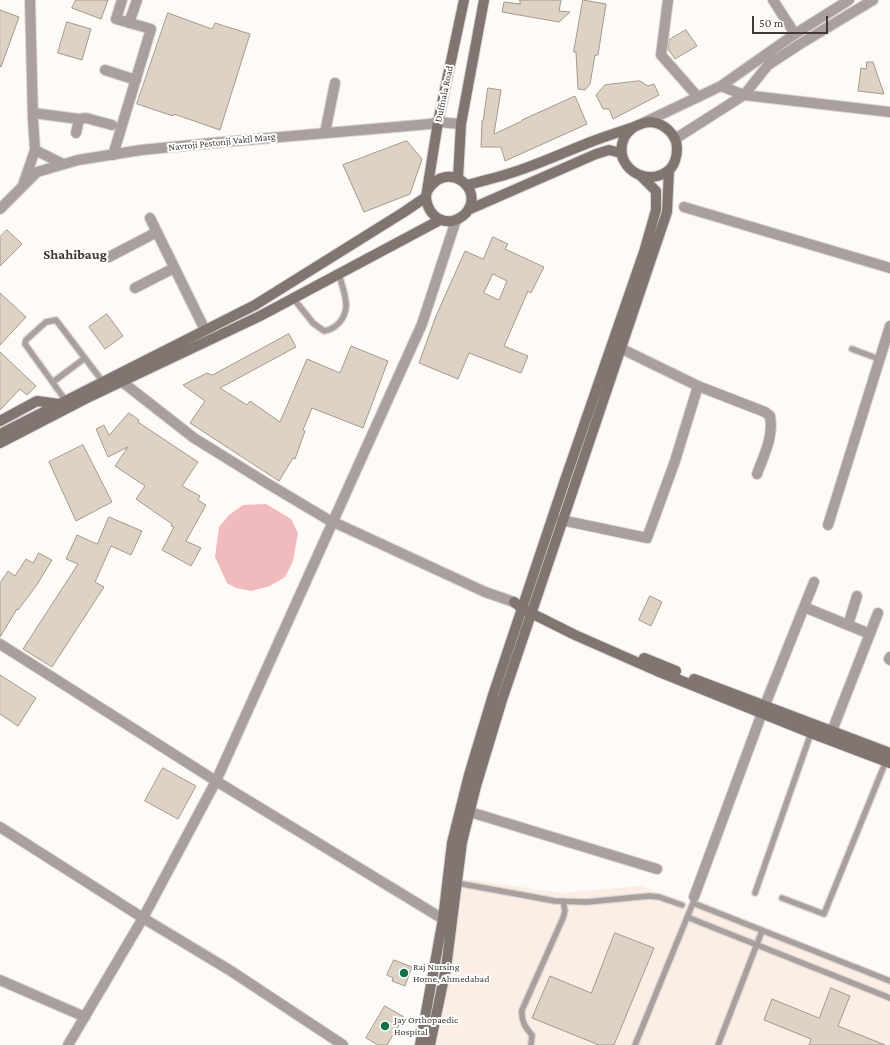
<!DOCTYPE html>
<style>
body{margin:0}
#map{position:relative;width:890px;height:1045px;overflow:hidden;background:#fdfaf7;font-family:"Crimson Pro",serif}
canvas{display:block}
.scale{position:absolute;left:752px;top:16px;width:76px;height:18px;box-sizing:border-box;border:2px solid #403a35;border-top:0;padding-left:5px;font-size:12px;line-height:14px;white-space:nowrap;color:#403a35;-webkit-text-stroke:3px #fff;paint-order:stroke}
</style>
<div id="map">
<canvas width="890" height="1045"></canvas>
<div class="scale">50 m</div>
</div>
<script>
const context = document.querySelector('canvas').getContext('2d');
context.lineJoin = 'round';
function paint(path, color) { context.fillStyle = color; context.fill(path, 'evenodd'); }
function strokePath(path, color, width, dash) { context.strokeStyle = color; context.lineWidth = width; context.lineCap = dash ? 'butt' : 'round'; context.setLineDash(dash || []); context.stroke(path); }
function drawText(font, color, halo, rows, align = 'center') {
  context.font = font + ' "Crimson Pro",serif'; context.lineWidth = 4; context.setLineDash([]); context.textBaseline = 'middle'; context.strokeStyle = halo; context.fillStyle = color; for (const [text, x, y, turn = 0] of rows) {
    context.save(); context.translate(x, y); context.rotate((+turn || 0) * Math.PI / 180); context.textAlign = isNaN(turn) ? turn : align; if (halo) context.strokeText(text, 0, 0); context.fillText(text, 0, 0); context.restore();
  }
}
paint(new Path2D(`
 M469 879 560 893 640 886 672 897 890 983V1045H437L463 885Z`), '#fceee4');
paint(new Path2D(`
 M266 504 291 519 298 533 293 561 285 577 270 586 251 591 236 588 227 583 215 557 219 527 229 515 243 505Z`), '#f1babc');
const building = new Path2D(`
 M76 0H108L101 19 72 8Z
 M520 0H561L559 11 570 12 559 22 502 12 504 2 520 4Z
 M583 0 606 4 598 55H595L590 84 585 90 578 89 576 52H574Z
 M0 10 19 17 1 67 0 66Z
 M168 13 212 29 215 23 250 34 220 130 174 114 173 116 137 104Z
 M67 22 91 29 82 60 58 53Z
 M686 30 697 46 675 59 668 49 669 40Z
 M867 62H873L884 94 858 91 861 68 866 69Z
 M640 81 648 86 654 84 659 95 613 119 609 109H603L596 95 605 85Z
 M488 88 501 90 494 134 522 121V120L575 96 587 124 505 161 501 147H481L482 120H483Z
 M407 141 422 159 410 194 364 212 343 165Z
 M7 230 22 244 0 266V237Z
 M493 237 508 244 505 249 544 267 531 293 528 291 504 346 528 356 521 373 469 353 458 379 419 363 436 316 465 251 483 259ZM493 274 507 281 499 300 484 293Z
 M0 293 26 317 0 345Z
 M107 314 123 336 105 349 89 327Z
 M289 334 296 347 220 388 247 405 250 401 280 422 307 359 340 373 351 346 388 361 363 428 312 408 303 430 305 431 295 459 293 458 279 481 190 423 205 401 183 385 207 373 212 375Z
 M0 352 36 386 27 395 20 389 0 410Z
 M129 413 139 420 138 422 198 462 182 486 200 496 198 500 206 505 186 541 201 548 191 566 162 550 174 527 171 526 172 524 136 499 145 486 115 466 128 447 108 457 96 429 104 425 109 435Z
 M83 445 112 502 76 521 49 462Z
 M109 517 142 531 131 555 111 546 95 582 104 587 52 667 23 649 78 564 66 559 77 535 97 544Z
 M39 553 52 560 36 586 18 610 17 609 0 637V583L8 571 15 576 26 559 33 563Z
 M650 596 662 602 651 626 639 620Z
 M0 675 36 698 18 726 0 714Z
 M163 768 196 786 178 819 145 801Z
 M615 933 654 948 614 1045H599L532 1018 550 976 591 993Z
 M394 960 412 967 405 986 392 981 393 978 387 975Z
 M831 988 850 996 838 1026 885 1045H809L811 1039 764 1020 772 999 819 1018Z
 M385 1006 404 1017 387 1045H378L366 1038Z`);
paint(building, '#ddd2c3');
strokePath(building, '#a3998b', 1);
const service = new Path2D(`
 M293 298 313 323 324 331C336 329 345 319 346 307 347 297 341 284 339 273
 M852 349 879 359
 M53 382 85 358
 M66 401 25 344 26 340 46 322 56 320 103 382
 M457 883 555 901 587 902 649 896 659 897 682 905
 M755 893 811 733
 M782 898 824 914 886 761
 M687 917 890 998
 M531 1045 532 1035C525 1027 521 1021 522 1010L563 918 565 911 563 901
 M635 1045 693 903 890 981
 M718 1045 762 931`);
const minor = new Path2D(`
 M668 0 661 55 698 97
 M773 0 795 34
 M129 23 137 0
 M105 70 136 80
 M33 113 79 119 76 133
 M79 119 86 118 112 125
 M325 133 335 83
 M113 155 151 29 116 19 122 0
 M684 207 890 268
 M150 218 205 330
 M109 257 157 232
 M135 288 174 268
 M698 386 765 412 770 416C774 436 764 455 757 474
 M561 520 647 538 675 461 698 386 620 348
 M828 525 890 326
 M804 607 870 634
 M848 625 857 596
 M0 644 216 781 443 919
 M890 657 889 659 890 660
 M765 705 814 582
 M832 731 878 613
 M470 812 657 869
 M694 897 762 713
 M0 980 85 1017
 M68 1045 143 918 216 781 422 324 456 220`);
const tertiary = new Path2D(`
 M30 0 33 120 35 150 63 164
 M721 86 744 95 890 112
 M643 123 721 86 795 34 849 0
 M675 139 744 95 768 65 800 44 873 0
 M23 185 35 150
 M0 209 37 172 78 160 141 150 212 143 430 124 438 122 461 124
 M116 377 194 438 265 482 327 519 485 592 514 602
 M0 827 143 918 231 971 343 1045`);
const secondary = new Path2D(`
 M458 178 461 124 484 0
 M467 185C483 181 499 177 514 172 539 164 563 153 588 143 603 137 619 132 634 127 640 124 645 122 651 122 664 123 677 135 677 148 677 155 675 165 669 170 646 189 612 166 624 138 626 134 630 130 634 127
 M428 190C447 159 486 189 466 213 462 217 457 220 452 221 437 223 427 211 426 197L438 122 464 0
 M468 210 596 154 609 150 621 153 623 159
 M0 421 37 401 59 404
 M0 434 255 305 404 212 426 197
 M0 443 87 398 260 316 440 220
 M514 602 523 609 575 635 657 671 811 733 890 763
 M644 658 676 671
 M694 679 890 753
 M420 1045 443 919 452 843 469 775 493 695 565 480 644 252 656 210V191L641 176
 M430 1045 446 968 462 842 476 786 502 700 667 212 669 170`);
strokePath(service, '#dbd7d4', 8);
strokePath(minor, '#dbd7d4', 12);
strokePath(tertiary, '#dbd7d4', 12);
strokePath(secondary, '#dbd7d4', 12);
strokePath(service, '#a9a09e', 5.5);
strokePath(minor, '#a9a09e', 10);
strokePath(tertiary, '#a9a09e', 10);
strokePath(secondary, '#817572', 10);
for (const [x, y, r, color] of [
 [404,973,5,"#117249"],
 [385,1026,5,"#117249"]
]) { const dot = new Path2D(); dot.arc(x, y, r, 0, 2 * Math.PI); context.fillStyle = color; context.fill(dot); strokePath(dot, '#fff', 1.5); }
drawText('10px', '#403a35', '#fff', [
 ["Duffnala Road",444,94,-78],
 ["Navroji Pestonji Vakil Marg",222,142,-6]
]);
drawText('10px', '#403a35', '#fff', [
 ["Raj Nursing",413,967],
 ["Home, Ahmedabad",413,979],
 ["Jay Orthopaedic",394,1020],
 ["Hospital",394,1032]
], 'left');
drawText('bold 14px', '#44372e', '#fff', [
 ["Shahibaug",75,255]
]);
</script>
